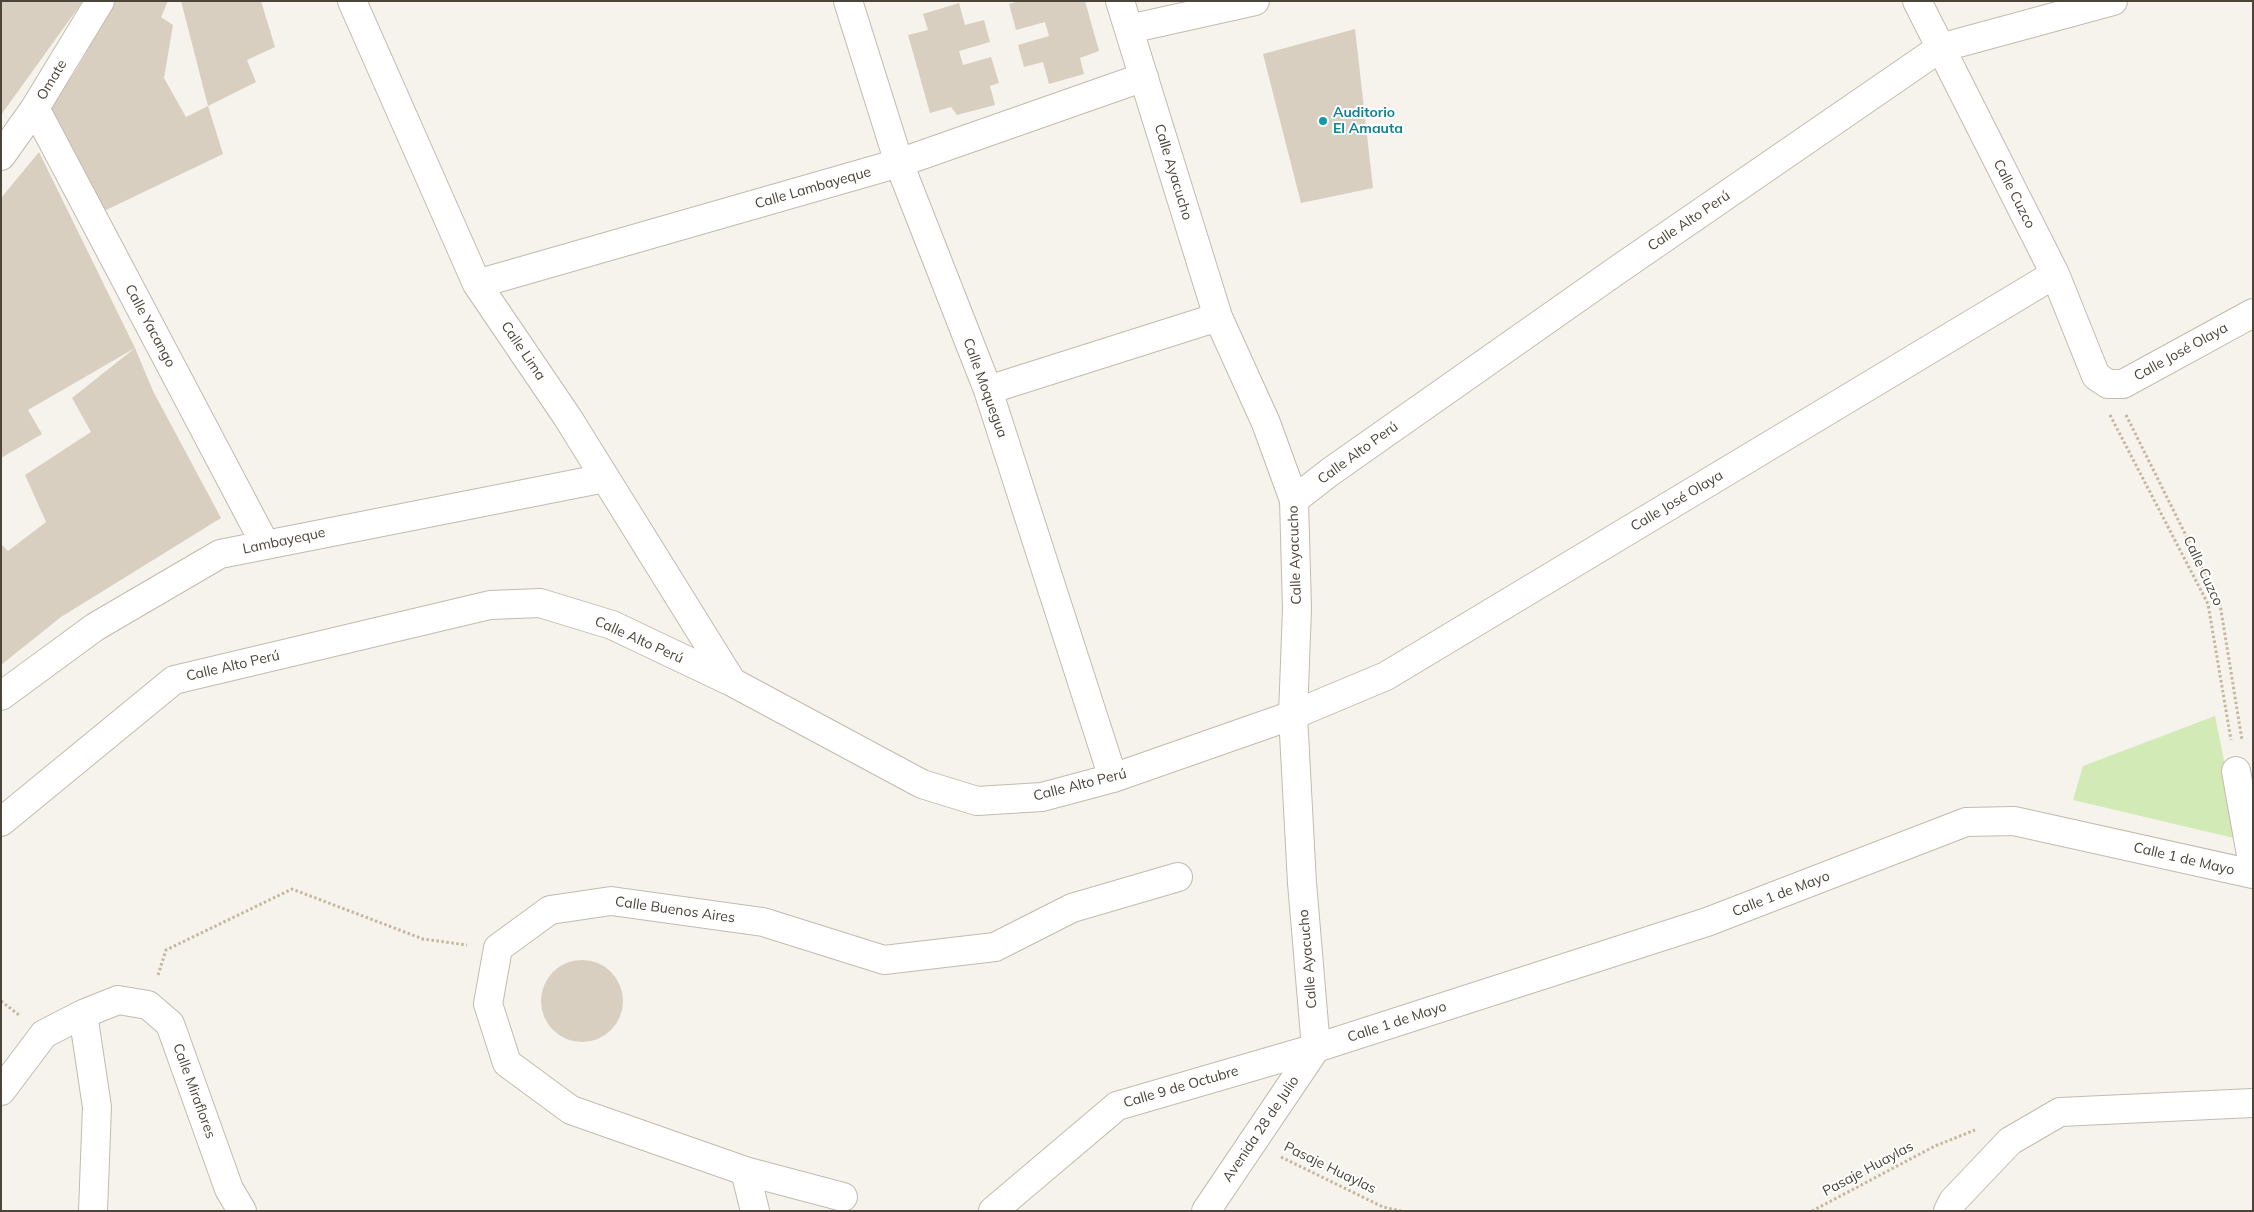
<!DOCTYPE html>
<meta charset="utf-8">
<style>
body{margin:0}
#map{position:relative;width:2254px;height:1212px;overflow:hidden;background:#f6f3ec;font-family:Mulish,sans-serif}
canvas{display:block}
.frame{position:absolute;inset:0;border:2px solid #4b4439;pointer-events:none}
</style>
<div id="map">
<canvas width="2254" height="1212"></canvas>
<div class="frame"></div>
</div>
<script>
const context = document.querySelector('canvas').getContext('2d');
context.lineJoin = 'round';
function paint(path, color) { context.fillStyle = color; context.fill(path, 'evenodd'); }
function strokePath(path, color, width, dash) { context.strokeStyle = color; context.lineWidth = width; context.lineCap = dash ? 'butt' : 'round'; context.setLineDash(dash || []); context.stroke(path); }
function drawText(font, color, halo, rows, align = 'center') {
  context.font = font + ' Mulish,sans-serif'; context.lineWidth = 4; context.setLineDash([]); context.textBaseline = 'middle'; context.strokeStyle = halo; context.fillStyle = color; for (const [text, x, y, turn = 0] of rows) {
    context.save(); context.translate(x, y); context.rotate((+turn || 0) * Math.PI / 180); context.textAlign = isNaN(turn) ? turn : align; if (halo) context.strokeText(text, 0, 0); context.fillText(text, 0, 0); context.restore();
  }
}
paint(new Path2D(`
 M2215 716 2237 825 2238 839 2073 800 2083 766Z`), '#d2eab5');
paint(new Path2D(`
 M1 1H83L1 115Z
 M115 1H168L161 17 173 25 164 78 186 117 208 106 181 1H261L275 47 247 60 256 82 208 106 223 154 102 212 49 110 78 67Z
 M1019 1H1085L1099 51 1080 58 1084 74 1049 84 1043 62 1024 67 1018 45 1049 36 1045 22 1016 30 1009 4Z
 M959 3 965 25 984 20 990 42 959 51 963 65 991 57 999 83 990 86 995 105 957 115 951 107 930 113 908 35 928 30 923 14Z
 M1355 29 1373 188 1301 203 1263 54Z
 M39 152 135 348 28 410 42 434 1 458V198Z
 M135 348 153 391 221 518 61 617 1 665V544L8 551 46 522 25 475 91 432 72 398Z
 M541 1001a41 41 0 1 1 82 0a41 41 0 1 1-82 0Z`), '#d8cfc1');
const minor = new Path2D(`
 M352 1 477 284 568 418 732 682
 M848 1 899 163 988 390 1113 778
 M1120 1 1218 317 1266 423 1294 500 1297 609 1293 715 1302 883 1316 1048
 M1917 1 2055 274 2096 376 2108 384H2123L2253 313
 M1129 29 1255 1
 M35 108 265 544
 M1 156 35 108 100 1
 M477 284 899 163 1144 77
 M988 390 1218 317
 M1294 500 1330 472 1616 271 1940 48 2113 1
 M1 696 95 627 220 554 605 478
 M2236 771 2253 866
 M1 822 174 680 490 605 540 603 612 625 732 682 922 784 977 801 1042 797 1113 778 1293 715 1386 676 2055 274
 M83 1014 97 1107 93 1211
 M1 1091 44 1034 83 1014 118 1000 148 1005 170 1024 229 1189 242 1211
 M745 1171 755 1211
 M843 1197 745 1171 571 1110 507 1063 488 1004 498 948 550 910 611 901 763 922 884 960 995 947 1072 908 1178 877
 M993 1211 1117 1106 1316 1048 1707 922 1966 822 2014 821 2253 874
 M1206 1211 1316 1048
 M1948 1211 1953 1201 2010 1141 2060 1112 2253 1103`);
strokePath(minor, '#c2bbae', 30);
strokePath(new Path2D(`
 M2110 415 2208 604 2231 740
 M2126 415 2220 604 2242 740
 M158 975 166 950 292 889 423 939 467 945
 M1 1001 19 1015
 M1281 1157 1383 1207 1401 1211
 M1812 1211 1935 1146 1975 1130`), '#c4b79f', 3, [2.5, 2.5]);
strokePath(minor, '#fff', 28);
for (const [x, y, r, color] of [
 [1323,121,5,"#0f9aa8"]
]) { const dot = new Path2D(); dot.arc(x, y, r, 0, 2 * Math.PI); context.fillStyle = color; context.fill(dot); strokePath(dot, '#fff', 2); }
drawText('14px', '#4b4439', '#fff', [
 ["Omate",52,80,-59],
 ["Calle Ayacucho",1173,172,73],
 ["Calle Lambayeque",813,188,-16],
 ["Calle Cuzco",2014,194,63],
 ["Calle Alto Perú",1689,221,-34],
 ["Calle Yacango",150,326,62],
 ["Calle Lima",523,351,56],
 ["Calle José Olaya",2181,352,-29],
 ["Calle Moquegua",985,388,70],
 ["Calle Alto Perú",1358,453,-36],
 ["Calle José Olaya",1677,501,-31],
 ["Lambayeque",284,541,-12],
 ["Calle Ayacucho",1295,555,-92],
 ["Calle Cuzco",2203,571,65],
 ["Calle Alto Perú",639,640,24],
 ["Calle Alto Perú",233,666,-13],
 ["Calle Alto Perú",1080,785,-14],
 ["Calle 1 de Mayo",2184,859,13],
 ["Calle 1 de Mayo",1781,894,-21],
 ["Calle Buenos Aires",675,910,8],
 ["Calle Ayacucho",1308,959,-95],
 ["Calle 1 de Mayo",1397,1022,-18],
 ["Calle 9 de Octubre",1181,1087,-16],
 ["Calle Miraflores",194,1091,70],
 ["Avenida 28 de Julio",1261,1129,-56],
 ["Pasaje Huaylas",1330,1168,26],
 ["Pasaje Huaylas",1868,1169,-28]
]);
drawText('bold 14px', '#0d838f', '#fff', [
 ["Auditorio",1333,113],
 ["El Amauta",1333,129]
], 'left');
</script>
